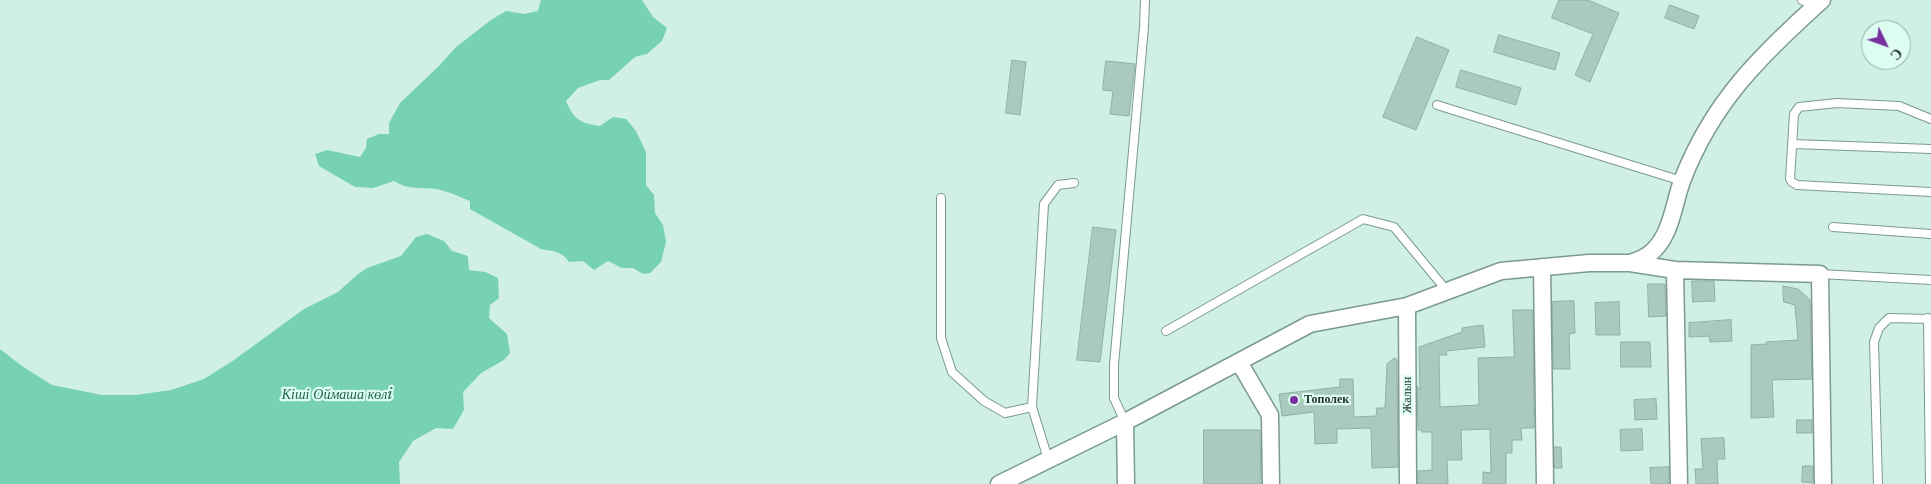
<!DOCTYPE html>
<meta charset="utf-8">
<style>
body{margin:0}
#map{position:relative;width:1931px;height:484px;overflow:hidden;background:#d0f0e4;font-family:"Libre Baskerville",serif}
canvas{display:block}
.north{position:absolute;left:1861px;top:20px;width:50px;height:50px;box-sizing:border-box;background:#ddfdf1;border:1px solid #94aca3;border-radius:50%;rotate:132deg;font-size:14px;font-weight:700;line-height:20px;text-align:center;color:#26322e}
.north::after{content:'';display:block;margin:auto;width:18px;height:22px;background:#772fa2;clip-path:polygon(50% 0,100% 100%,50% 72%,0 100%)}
</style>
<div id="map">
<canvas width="1931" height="484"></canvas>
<div class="north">С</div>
</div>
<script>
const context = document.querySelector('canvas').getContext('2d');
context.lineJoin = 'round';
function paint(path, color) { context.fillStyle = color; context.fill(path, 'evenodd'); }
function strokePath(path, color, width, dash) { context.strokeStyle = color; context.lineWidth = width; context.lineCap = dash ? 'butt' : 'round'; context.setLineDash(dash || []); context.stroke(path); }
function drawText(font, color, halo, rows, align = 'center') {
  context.font = font + ' "Libre Baskerville",serif'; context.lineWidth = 4.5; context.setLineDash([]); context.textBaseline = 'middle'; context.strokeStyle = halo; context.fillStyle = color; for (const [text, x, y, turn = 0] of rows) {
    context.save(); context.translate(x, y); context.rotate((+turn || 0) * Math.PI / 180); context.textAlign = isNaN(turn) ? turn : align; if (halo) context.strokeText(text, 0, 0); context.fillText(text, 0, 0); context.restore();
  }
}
paint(new Path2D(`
 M541 0H642L653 17 667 28 662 41 647 54 635 57 609 80H600L578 88 566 101C574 120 580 123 600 126L613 117 626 119 636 131 646 152V185L654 195 655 213 663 225 666 242 661 262 650 273 643 274 633 268H622L608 261 594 270 583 261 569 262C563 252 553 251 541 249L470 209V201C460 197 448 191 436 189 421 187 407 190 394 181L373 188 355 187 319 166 315 154 327 150 360 157 366 148 367 139 379 134H389V123L400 103 439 66 456 47 491 20 506 11 524 14 538 11Z
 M427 234 444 241 452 251 468 256 469 270 485 272 498 278 499 298 490 305 489 318 507 334 510 353 504 360 481 373 463 392 464 410 453 429 436 428 413 441 399 462 400 484H0V349L22 366 52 385 102 395H136L171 390 204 379 234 360 304 309 338 292 357 275 367 268 401 256 416 237Z`), '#76d1b5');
const building = new Path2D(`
 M1559 0H1588L1619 13 1590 82 1575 75 1593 34 1552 18Z
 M1670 5 1699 16 1694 29 1665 18Z
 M1499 35 1560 53 1555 70 1494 52Z
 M1417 37 1449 50 1416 130 1383 117Z
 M1012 60 1026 62 1020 115 1006 113Z
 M1106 61 1135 64 1129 116 1110 114 1113 91 1103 90Z
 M1461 70 1521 88 1516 105 1456 87Z
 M1093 227 1116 230 1100 362 1077 360Z
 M1692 281H1714L1715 301 1693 302Z
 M1648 284H1665L1666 316 1649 317Z
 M1783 286 1798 289 1810 300 1812 379 1772 380 1774 417 1751 418V345L1767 344 1766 342 1798 340 1795 305 1784 302Z
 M1574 301 1575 333 1569 334 1570 369H1553L1552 302Z
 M1619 302 1620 335H1596L1595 303Z
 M1513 310H1533L1534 428H1521L1522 440H1512V453H1506V484H1483V472L1491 473 1490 429 1461 430 1462 460H1447L1448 484H1418V471L1432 470V432H1422V430H1418L1417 386 1420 390 1419 347 1462 332V328L1483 325 1485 347 1446 351 1447 355H1439L1440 407 1479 405 1478 358 1514 357Z
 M1731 320 1732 341 1710 342 1709 336 1689 337V323Z
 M1621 342H1650L1651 367H1621Z
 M1395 358 1397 360 1398 467 1372 468 1371 428 1337 429V443L1315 444 1314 412 1282 416 1279 394 1340 387V379H1353L1354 417 1376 416 1377 408H1385L1387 364Z
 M1656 399 1657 419 1635 420 1634 400Z
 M1797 420H1812V433H1797Z
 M1642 429 1643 450 1621 451 1620 430Z
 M1204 430H1260L1261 484H1204Z
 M1724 438 1725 459H1717L1718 484H1696L1695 469H1703L1701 439Z
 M1554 447H1561L1562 468H1555Z
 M1803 466H1813V483L1802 482Z
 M1669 467V484H1651L1650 468Z`);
paint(building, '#abcabf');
strokePath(building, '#91b0a5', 1);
const lane = new Path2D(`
 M1802 0 1816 6
 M1437 105 1682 181
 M1931 119 1899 106 1837 103 1799 107 1794 114 1790 179 1792 182 1797 185 1931 192
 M1793 144 1931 149
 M941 198V338L952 372 984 401 1005 413 1032 407
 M1833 227 1931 234
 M1820 274 1931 280
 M1928 318 1930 484
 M1166 331 1363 219 1394 227 1447 291
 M1125 422 1114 398V365L1144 27 1145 0
 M1048 459 1032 407 1044 204 1058 185 1074 183
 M1878 484 1874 342 1879 328 1889 318 1931 319`);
const street = new Path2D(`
 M1630 263C1636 261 1643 259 1648 255 1671 239 1673 206 1682 181 1712 102 1761 55 1822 0
 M1542 267 1545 484
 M1675 270 1679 484
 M1407 306 1408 484
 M1239 362 1270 415 1271 484
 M1125 422 1126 484
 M999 484 1125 422 1310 324 1407 306 1501 271 1589 263H1630L1675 270 1820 274 1823 484`);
strokePath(lane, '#7c9a8f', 10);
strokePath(street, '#7c9a8f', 19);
strokePath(lane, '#fff', 8);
strokePath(street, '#fff', 16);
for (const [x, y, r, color] of [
 [1294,400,5,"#772fa2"]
]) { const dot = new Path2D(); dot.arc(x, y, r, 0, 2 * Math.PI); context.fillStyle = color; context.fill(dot); strokePath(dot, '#ddfdf1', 2); }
drawText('12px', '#26322e', '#ddfdf1', [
 ["Жалын",1408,395,-90]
]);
drawText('bold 12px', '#26322e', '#ddfdf1', [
 ["Тополек",1304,400]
], 'left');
drawText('italic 14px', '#1d6451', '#ddfdf1', [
 ["Кіші Оймаша көлi",337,395]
]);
</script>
